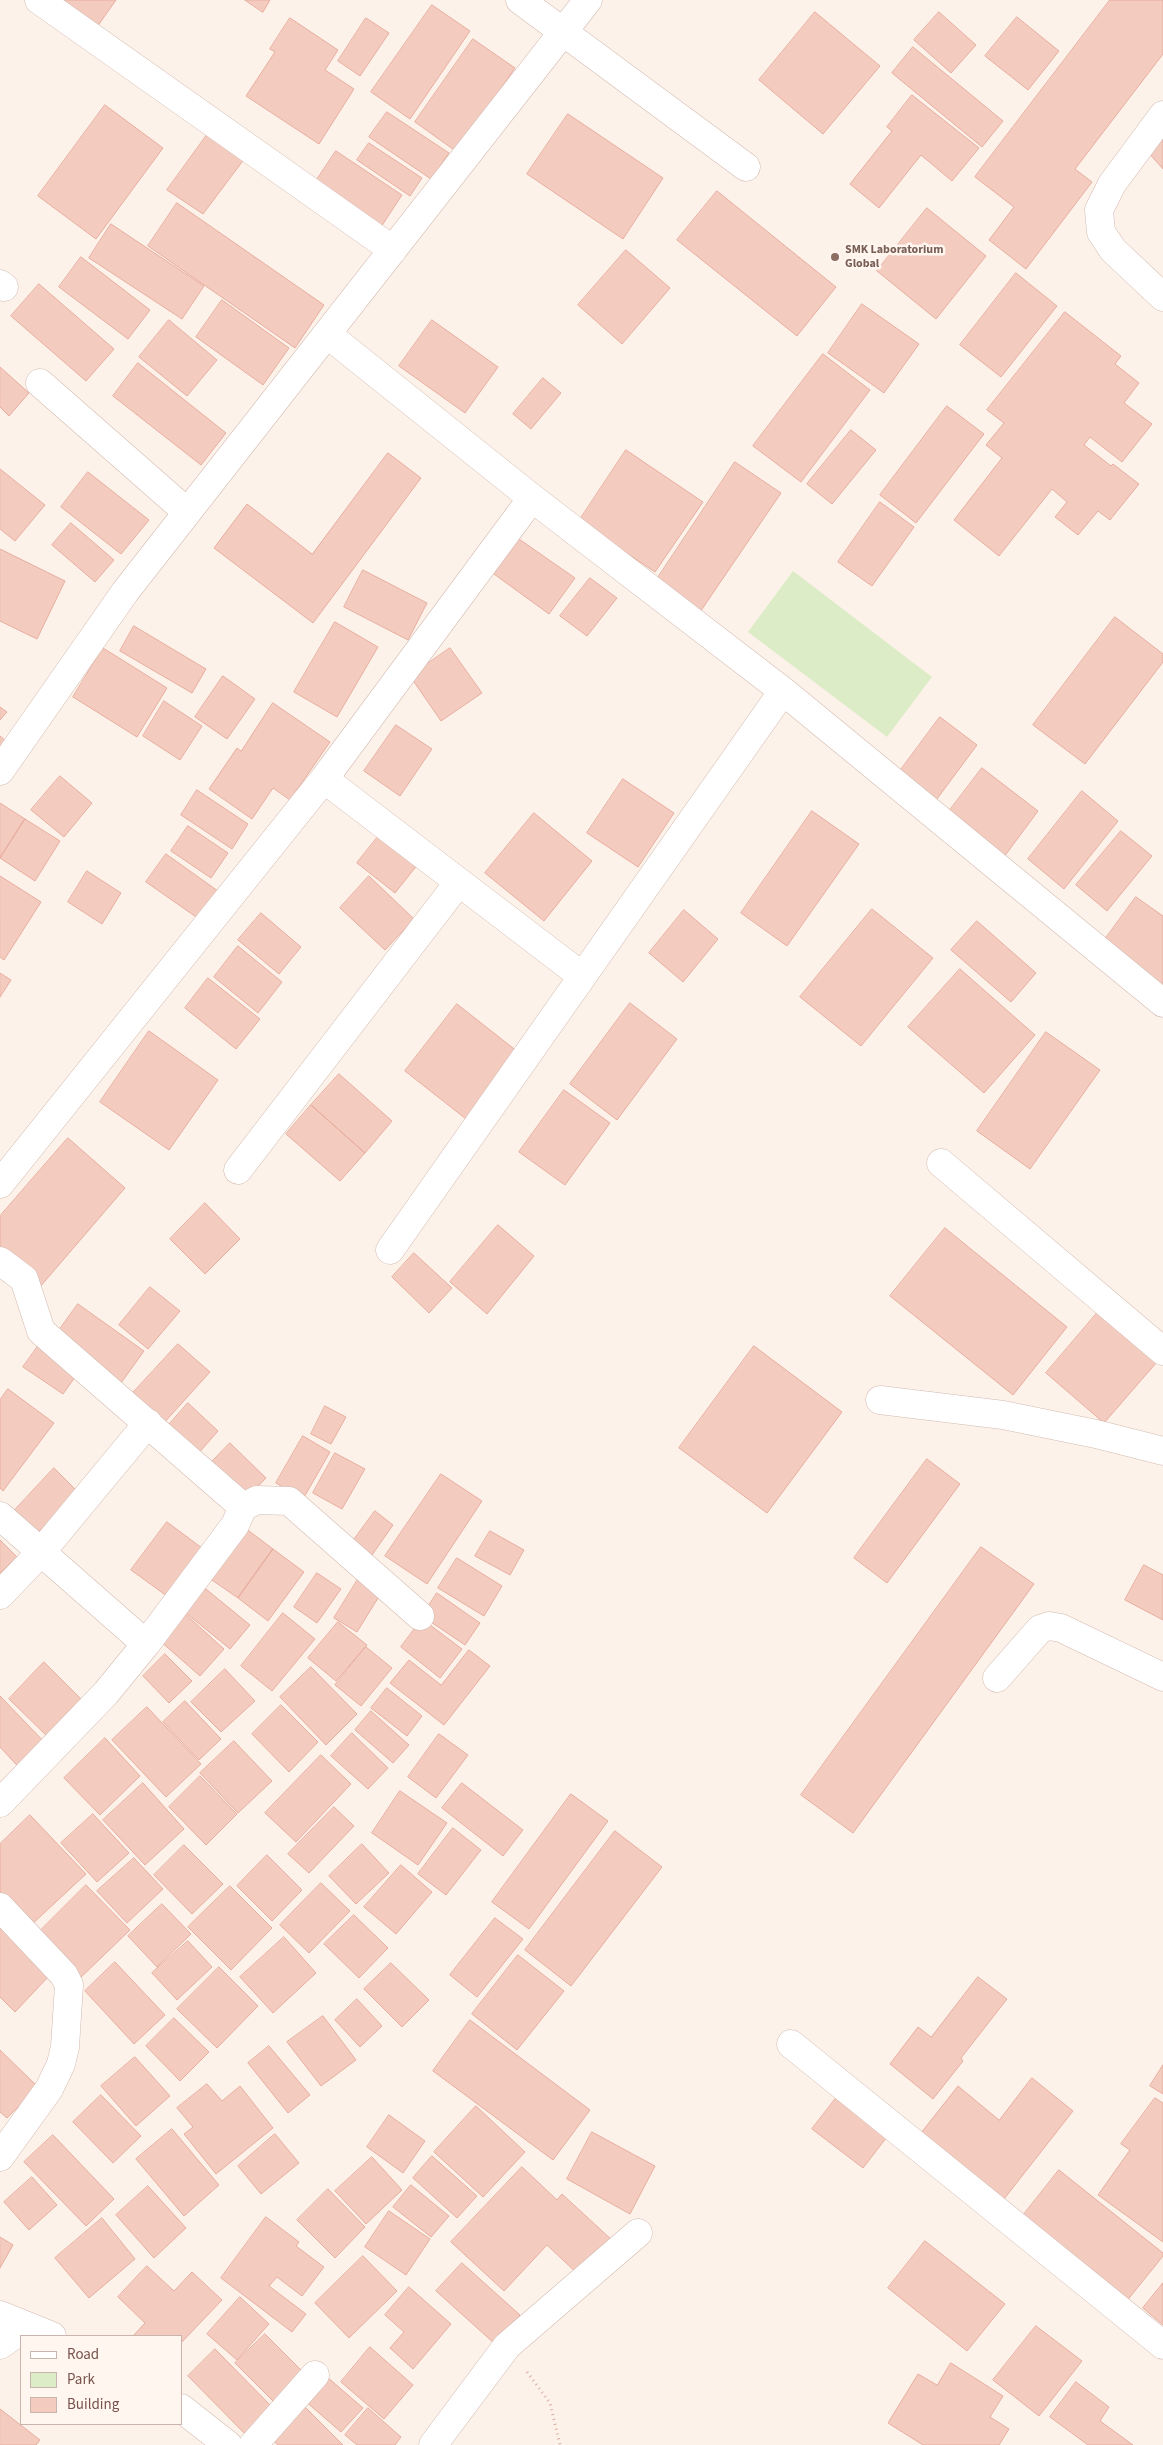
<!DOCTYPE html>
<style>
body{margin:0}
#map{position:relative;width:1163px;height:2445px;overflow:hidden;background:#fdf2e9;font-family:"Source Sans 3",sans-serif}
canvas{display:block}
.legend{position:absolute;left:20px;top:2335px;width:162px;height:90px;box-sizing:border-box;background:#fff6f0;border:1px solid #c9b5ae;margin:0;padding:6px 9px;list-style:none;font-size:15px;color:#79534b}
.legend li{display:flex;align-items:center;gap:10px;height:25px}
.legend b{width:25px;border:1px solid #c9b5ae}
</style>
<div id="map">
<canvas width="1163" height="2445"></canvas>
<ul class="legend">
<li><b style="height:6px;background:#fff"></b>Road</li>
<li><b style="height:14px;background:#dcecc6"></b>Park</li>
<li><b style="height:14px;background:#f4cbbf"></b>Building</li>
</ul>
</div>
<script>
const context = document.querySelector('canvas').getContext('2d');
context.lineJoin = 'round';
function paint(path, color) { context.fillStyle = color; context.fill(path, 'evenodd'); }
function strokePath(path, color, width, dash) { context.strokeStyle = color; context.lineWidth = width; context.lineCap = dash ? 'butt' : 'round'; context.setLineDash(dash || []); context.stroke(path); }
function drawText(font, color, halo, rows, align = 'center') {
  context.font = font + ' "Source Sans 3",sans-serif'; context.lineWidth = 5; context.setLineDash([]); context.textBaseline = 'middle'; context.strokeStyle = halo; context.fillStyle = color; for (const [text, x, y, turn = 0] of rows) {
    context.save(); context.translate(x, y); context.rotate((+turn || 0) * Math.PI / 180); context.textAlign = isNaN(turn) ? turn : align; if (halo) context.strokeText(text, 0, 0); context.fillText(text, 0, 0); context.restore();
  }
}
paint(new Path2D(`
 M793 571 932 677 887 737 748 632Z`), '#dcecc6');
const building = new Path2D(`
 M61 0H116L97 27Z
 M245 0H270L263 12Z
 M1110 0H1163V54L1075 169 1092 182 1026 269 989 240 1014 207 975 177Z
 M432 5 470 31 410 119 371 92Z
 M815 12 880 66 823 134 759 80Z
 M939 12 976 45 951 73 914 40Z
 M1017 17 1059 51 1028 90 985 56Z
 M290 18 338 50 325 70 354 89 319 144 246 96 275 52 270 49Z
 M366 18 389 33 360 76 338 61Z
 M473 39 515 68 457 152 415 122Z
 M913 47 1003 121 982 147 892 73Z
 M912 95 979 148 952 181 921 155 879 208 850 184 892 131 887 127Z
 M105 105 163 148 96 239 38 196Z
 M387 112 449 153 431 179 369 137Z
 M568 114 663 178 623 239 527 174Z
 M212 128 248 154 203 214 167 190Z
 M1163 139V169L1148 152Z
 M369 143 422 178 410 196 357 160Z
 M336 151 402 195 381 227 314 184Z
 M717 191 836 287 797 336 677 240Z
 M177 203 324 305 295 348 148 246Z
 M927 208 986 256 936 319 877 271Z
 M111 224 204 286 182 319 89 258Z
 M626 250 670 288 622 344 578 305Z
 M81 257 150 310 128 339 59 287Z
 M1016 273 1057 306 1001 377 960 345Z
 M39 284 114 349 86 381 11 316Z
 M222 300 289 348 263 385 196 337Z
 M862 304 919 344 884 393 828 353Z
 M1065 312 1121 356 1115 364 1139 383 1124 403 1152 424 1122 462 1090 437 1084 445 1111 466 1113 464 1139 484 1110 520 1098 511 1078 535 1055 517 1067 502 1052 489 999 556 954 520 1002 458 986 445 1004 423 987 410Z
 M169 320 217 360 187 396 139 357Z
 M432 320 498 367 465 413 399 366Z
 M823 354 870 390 801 482 753 446Z
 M138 363 226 433 201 465 113 396Z
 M0 367 29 393 9 416 0 407Z
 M543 378 561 393 531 429 513 414Z
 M947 406 984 434 916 523 880 495Z
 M851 430 876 450 832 504 807 484Z
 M626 450 703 502 655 572 579 521Z
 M388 453 421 478 313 623 214 548 247 504 312 554Z
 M735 462 781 493 698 615 653 585Z
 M0 469 45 505 15 541 0 529Z
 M88 472 149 520 121 554 61 507Z
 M880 502 914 527 872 586 838 562Z
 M71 523 114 560 95 582 52 545Z
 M519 539 575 578 549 614 494 574Z
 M0 549 65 581 37 639 0 621Z
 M363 570 427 603 408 640 344 607Z
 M590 578 617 598 587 636 560 616Z
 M1115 617 1163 654V662L1085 764 1033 725Z
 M335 622 378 647 337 717 294 692Z
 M134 626 206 669 192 693 120 651Z
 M103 648 167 688 137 737 73 697Z
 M450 648 482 693 441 721 410 676Z
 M223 676 255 699 227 739 195 717Z
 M164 701 202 726 180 760 143 736Z
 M273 703 330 742 290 800 273 788 252 819 209 789 237 748 241 751Z
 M0 707 7 712 0 720Z
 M940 717 977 745 931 807 894 779Z
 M396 725 432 749 400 796 364 771Z
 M0 736 7 742 0 751Z
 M982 768 1038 811 1001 861 944 818Z
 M60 776 92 803 64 837 31 810Z
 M623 779 674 813 638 867 587 833Z
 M197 790 248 824 232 849 181 815Z
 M1082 791 1118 821 1064 889 1028 859Z
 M0 803 25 819 0 858Z
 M812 811 859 844 787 946 741 913Z
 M534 813 592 861 544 921 485 873Z
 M25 819 60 841 35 881 0 858Z
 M188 826 228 853 211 878 171 851Z
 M384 829 422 859 395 893 357 863Z
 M1121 831 1152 856 1107 911 1076 885Z
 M166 854 218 891 199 919 146 882Z
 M87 871 121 893 102 924 68 902Z
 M0 876 41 902 4 960 0 957Z
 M369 876 414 919 385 950 340 908Z
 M1136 897 1163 916V986L1103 942Z
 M872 909 933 958 861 1046 800 997Z
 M684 910 718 939 683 982 649 953Z
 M261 913 301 947 279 974 238 940Z
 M977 921 1036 973 1011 1002 951 950Z
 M238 946 282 982 258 1013 214 977Z
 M960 969 1035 1035 984 1093 908 1027Z
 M0 973 11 980 0 997Z
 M208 978 260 1019 236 1049 185 1008Z
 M630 1003 677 1039 617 1120 570 1084Z
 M457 1004 518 1052 466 1119 405 1071Z
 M149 1031 218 1080 169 1150 100 1102Z
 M1046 1032 1100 1070 1030 1169 977 1131Z
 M339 1074 392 1121 365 1153 311 1105Z
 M564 1090 610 1123 565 1185 519 1152Z
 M311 1105 365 1153 340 1181 286 1134Z
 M68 1138 125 1188 39 1288 0 1254V1216Z
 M205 1203 240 1239 205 1274 170 1239Z
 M498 1225 534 1256 487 1314 450 1282Z
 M945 1228 1067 1327 1013 1395 890 1296Z
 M414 1253 452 1288 429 1313 392 1277Z
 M150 1287 180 1311 148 1349 119 1325Z
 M78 1304 144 1351 121 1383 55 1336Z
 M1098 1312 1157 1362 1104 1423 1046 1373Z
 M41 1342 80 1370 63 1394 23 1367Z
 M178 1344 210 1372 162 1425 130 1396Z
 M754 1346 842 1412 767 1513 679 1448Z
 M8 1389 54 1423 3 1491 0 1488V1400Z
 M188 1403 218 1431 197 1455 167 1427Z
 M325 1406 346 1417 331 1444 311 1434Z
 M303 1436 330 1452 303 1499 276 1483Z
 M230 1443 266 1478 241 1504 205 1469Z
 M335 1453 365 1469 342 1509 313 1493Z
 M927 1459 960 1484 887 1583 854 1558Z
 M54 1468 77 1491 36 1535 13 1512Z
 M441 1474 482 1501 427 1584 385 1556Z
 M375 1511 393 1525 372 1555 353 1541Z
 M167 1522 206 1551 171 1599 131 1570Z
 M245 1528 273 1549 238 1598 209 1578Z
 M490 1531 524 1550 510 1575 475 1556Z
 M0 1540 17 1557 0 1573Z
 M981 1547 1034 1584 853 1833 801 1795Z
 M273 1549 304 1572 268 1621 238 1598Z
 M457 1558 502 1586 484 1616 438 1588Z
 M1144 1565 1163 1575V1620L1125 1600Z
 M317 1573 341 1589 317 1623 294 1607Z
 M360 1576 383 1590 357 1632 334 1618Z
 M201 1585 250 1625 230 1649 181 1609Z
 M437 1593 480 1623 465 1645 422 1616Z
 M183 1612 224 1649 200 1676 159 1640Z
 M283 1613 315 1639 272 1691 241 1666Z
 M422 1619 462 1649 440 1678 401 1647Z
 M338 1622 367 1645 336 1681 308 1658Z
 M366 1647 392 1668 361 1706 335 1685Z
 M469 1650 490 1666 444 1725 390 1683 409 1660 441 1685Z
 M165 1654 192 1681 169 1703 143 1676Z
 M44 1662 84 1702 50 1739 9 1699Z
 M311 1667 357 1714 326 1745 280 1697Z
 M225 1669 255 1701 221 1732 191 1702Z
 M387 1688 422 1716 407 1736 371 1708Z
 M0 1696 50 1748 24 1773 0 1747Z
 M185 1701 221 1739 199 1760 163 1722Z
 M281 1705 318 1742 289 1772 252 1734Z
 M147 1707 201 1764 166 1797 112 1740Z
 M371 1711 409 1745 393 1763 355 1730Z
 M352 1733 388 1768 368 1789 331 1756Z
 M439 1734 468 1755 436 1798 408 1777Z
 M105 1738 140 1776 100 1815 64 1778Z
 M234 1741 272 1781 238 1813 200 1773Z
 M321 1755 351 1784 296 1842 265 1813Z
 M200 1776 237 1814 206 1845 169 1807Z
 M143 1783 184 1829 145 1865 103 1820Z
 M462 1783 523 1830 503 1856 442 1808Z
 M400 1791 447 1823 418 1865 372 1833Z
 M571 1794 608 1821 529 1929 492 1902Z
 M334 1807 354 1826 309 1873 288 1854Z
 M93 1814 129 1853 97 1882 61 1843Z
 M30 1815 86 1874 29 1927 0 1896V1844Z
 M453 1828 481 1850 446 1895 418 1874Z
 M615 1831 662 1867 571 1986 525 1950Z
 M362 1844 389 1873 356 1904 329 1876Z
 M184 1845 223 1884 192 1914 154 1875Z
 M267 1855 302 1890 272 1921 237 1886Z
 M134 1858 163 1889 127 1923 97 1891Z
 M401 1865 432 1892 396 1934 364 1907Z
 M321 1883 350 1911 309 1953 280 1925Z
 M86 1885 130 1930 76 1982 33 1938Z
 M230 1886 272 1928 231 1970 188 1927Z
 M162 1904 191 1934 157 1967 128 1936Z
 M354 1915 388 1948 359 1978 324 1944Z
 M495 1918 523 1939 477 1997 450 1975Z
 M0 1928 49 1976 15 2012 0 1997Z
 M284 1937 316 1973 273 2013 240 1977Z
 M188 1941 212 1967 177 2000 152 1973Z
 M518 1955 564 1991 517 2050 472 2014Z
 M115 1962 165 2015 134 2044 85 1991Z
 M391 1963 429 2000 402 2027 364 1989Z
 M219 1967 258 2006 217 2048 177 2009Z
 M978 1977 1007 1999 961 2058 963 2061 933 2099 890 2064 918 2027 931 2037Z
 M357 1999 382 2026 360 2047 335 2020Z
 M323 2016 356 2060 321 2086 287 2042Z
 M174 2018 209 2052 180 2081 146 2046Z
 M470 2020 590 2110 553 2160 433 2071Z
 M269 2046 310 2095 288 2113 248 2063Z
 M0 2050 38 2087 7 2118 0 2112Z
 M135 2057 170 2096 136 2126 101 2086Z
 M1163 2065V2094L1150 2086Z
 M1032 2078 1073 2111 1004 2199 921 2133 958 2086 999 2120Z
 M207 2084 222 2101 240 2086 273 2128 216 2174 184 2134 193 2127 177 2108Z
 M840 2093 890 2133 863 2168 812 2129Z
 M101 2095 141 2136 113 2163 73 2122Z
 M1155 2098 1163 2103V2242L1098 2195 1130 2150 1121 2144Z
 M476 2106 525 2152 483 2197 434 2152Z
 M389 2115 425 2141 403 2173 367 2147Z
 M172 2129 219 2185 184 2216 136 2159Z
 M592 2132 655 2166 630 2214 567 2179Z
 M275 2134 299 2163 261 2194 238 2166Z
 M53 2135 114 2199 86 2226 24 2162Z
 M432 2156 477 2196 457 2218 413 2178Z
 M372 2157 402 2190 366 2224 335 2191Z
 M522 2167 557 2200 562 2194 613 2241 580 2276 547 2245 504 2291 451 2242Z
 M1059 2170 1163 2253V2256L1126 2302 1021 2218Z
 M32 2177 57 2205 29 2230 4 2202Z
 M411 2185 449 2216 431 2237 393 2207Z
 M148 2186 186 2228 154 2258 116 2215Z
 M328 2189 365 2227 335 2258 297 2220Z
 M389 2211 430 2239 406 2275 365 2247Z
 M266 2217 299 2242 296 2246 324 2267 302 2296 277 2277 269 2286 306 2314 292 2332 221 2278Z
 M102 2218 135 2259 89 2298 55 2258Z
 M0 2237 13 2245 0 2268Z
 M925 2241 1005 2304 967 2351 888 2288Z
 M363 2256 397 2291 349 2338 315 2303Z
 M462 2263 520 2315 495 2344 436 2291Z
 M147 2266 174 2291 192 2272 222 2300 181 2343V2336H133L145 2323 118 2297Z
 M1163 2283V2325L1143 2308Z
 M409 2287 451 2324 413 2369 390 2348 404 2332 385 2315Z
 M240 2297 269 2324 237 2360 207 2334Z
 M1036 2326 1082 2361 1039 2416 993 2380Z
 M265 2334 303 2372 273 2401 235 2363Z
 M370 2347 413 2385 384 2419 341 2382Z
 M215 2349 275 2410 248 2437 188 2376Z
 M951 2363 1003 2396 990 2417 1009 2429 999 2445H923L888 2423 918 2374 937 2385Z
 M326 2376 363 2408 341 2432 304 2400Z
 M1076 2382 1109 2407 1100 2421 1133 2445H1088L1050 2417Z
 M302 2404 343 2445H278L269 2437Z
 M368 2408 401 2437 395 2445H357L345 2435Z
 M0 2409 40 2440 36 2445H0Z`);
paint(building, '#f4cbbf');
strokePath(building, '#e7ad9f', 1);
const minor = new Path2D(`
 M39 0 393 250
 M520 0 746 167
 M1163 115 1112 184 1099 210 1101 232 1113 250 1163 297
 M0 284 4 287
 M327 334 532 498 783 691 1163 1003
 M40 383 187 512
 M0 771 125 592 588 0
 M324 779 582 976
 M941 1163 1163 1351
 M238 1170 459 882
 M0 1184 324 779 532 498
 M390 1250 783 691
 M0 1261 24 1279 41 1331 243 1507
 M880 1400 1003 1415 1096 1434 1163 1451
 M0 1516 146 1644
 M0 1595 42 1551 148 1423
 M997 1678 1040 1629 1049 1626 1061 1628 1163 1677
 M0 1803 106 1693 146 1644 235 1525 243 1507 257 1500 289 1501 420 1616
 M0 1907 64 1975 69 1985 65 2047 61 2064 49 2089 0 2157
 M791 2044 1163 2345
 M0 2315 52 2336
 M0 2345 27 2326
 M181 2408 228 2445
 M253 2445 315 2375
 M433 2445 507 2346 638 2233`);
strokePath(minor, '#d3bab0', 29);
strokePath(new Path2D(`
 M527 2372 550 2403 560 2445`), '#d9ada1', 3, [1, 4]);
strokePath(minor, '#fff', 28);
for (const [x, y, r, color] of [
 [835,257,5,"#8d6e63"]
]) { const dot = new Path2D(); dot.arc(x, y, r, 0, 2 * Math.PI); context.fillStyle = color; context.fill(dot); strokePath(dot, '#fff6f0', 2); }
drawText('bold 12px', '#785e54', '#fff6f0', [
 ["SMK Laboratorium",845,250],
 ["Global",845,264]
], 'left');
</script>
